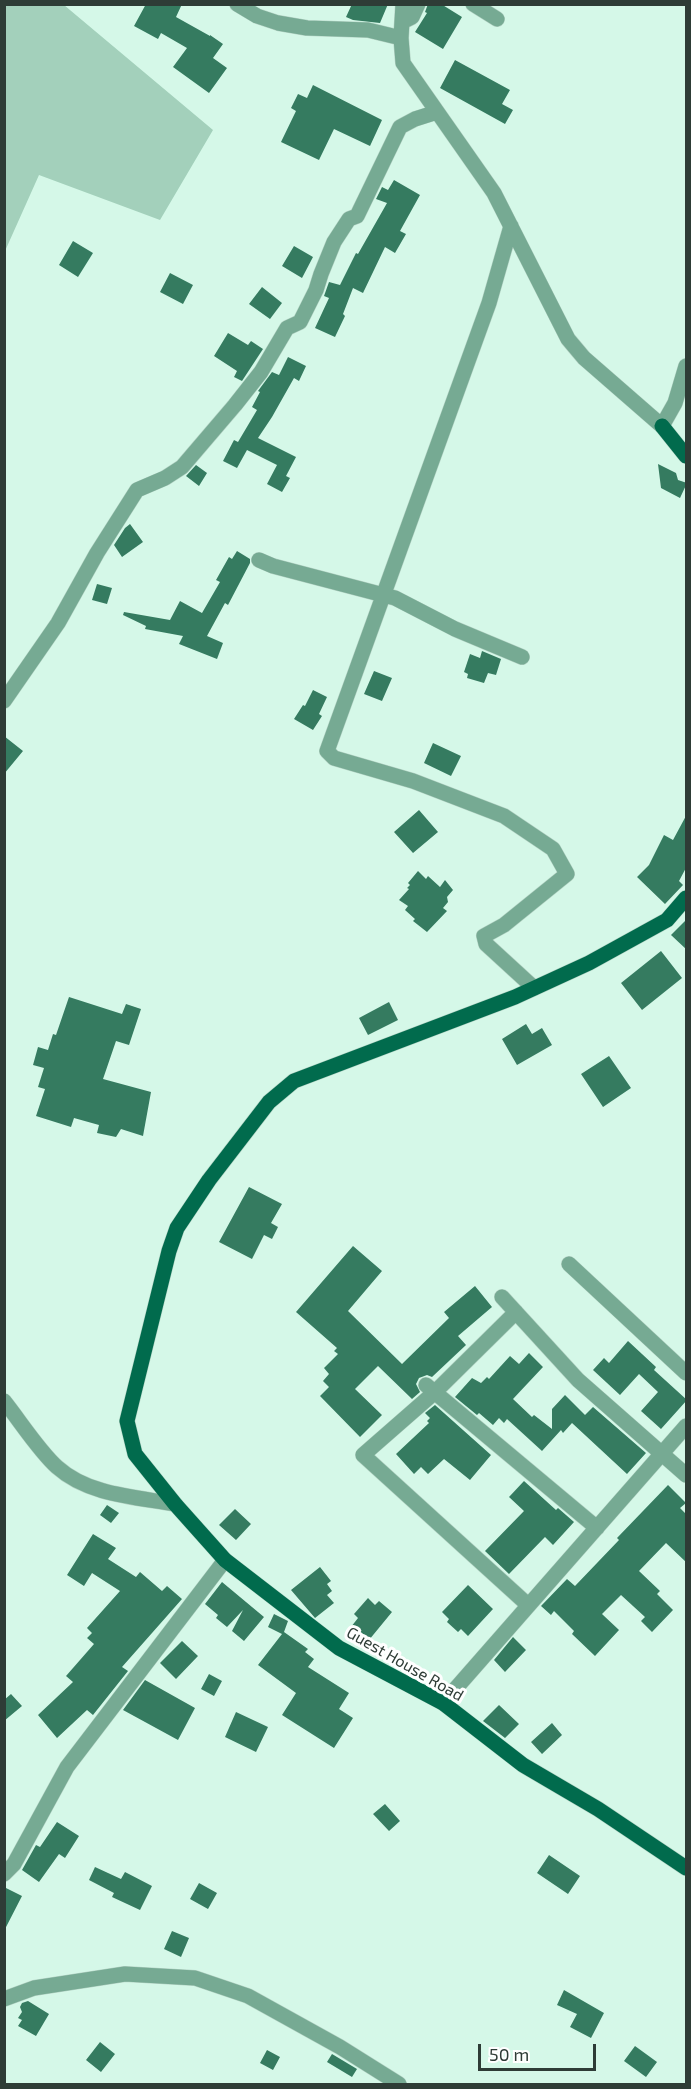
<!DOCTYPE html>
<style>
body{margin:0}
#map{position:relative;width:691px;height:2089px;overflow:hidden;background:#d5f8e8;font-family:"Exo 2",sans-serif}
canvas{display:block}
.frame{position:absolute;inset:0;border:6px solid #2e3c36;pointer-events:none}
.scale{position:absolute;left:478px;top:2044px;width:118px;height:27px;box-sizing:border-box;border:3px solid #2e3c36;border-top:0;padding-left:8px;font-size:18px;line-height:21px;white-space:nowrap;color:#2e3c36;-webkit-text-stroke:4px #fff;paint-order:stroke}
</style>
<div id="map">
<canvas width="691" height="2089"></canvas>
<div class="frame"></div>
<div class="scale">50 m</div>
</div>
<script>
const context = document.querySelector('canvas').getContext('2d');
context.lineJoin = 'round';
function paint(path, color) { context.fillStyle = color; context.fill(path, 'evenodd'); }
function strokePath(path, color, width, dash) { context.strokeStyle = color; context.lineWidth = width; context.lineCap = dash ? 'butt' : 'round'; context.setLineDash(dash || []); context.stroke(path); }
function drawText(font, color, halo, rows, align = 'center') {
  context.font = font + ' "Exo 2",sans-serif'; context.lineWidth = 6; context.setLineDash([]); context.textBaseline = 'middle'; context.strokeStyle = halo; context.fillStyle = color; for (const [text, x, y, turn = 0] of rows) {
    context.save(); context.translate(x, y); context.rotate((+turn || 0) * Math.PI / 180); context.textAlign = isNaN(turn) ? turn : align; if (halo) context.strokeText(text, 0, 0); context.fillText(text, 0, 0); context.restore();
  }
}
paint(new Path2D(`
 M5 4 64 5 213 130 160 220 39 175 5 251Z`), '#a3d0bb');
paint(new Path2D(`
 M146 4H182L176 17 210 36V35L223 44 213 58 227 68 209 93 173 67 187 48 161 33 158 39 134 26Z
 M352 4H388L380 23 353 20 346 17Z
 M428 4H441L462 17 443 49 415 32 427 13 425 12Z
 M455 60 510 90 502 104 513 110 505 124 440 88Z
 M313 85 382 120 370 146 334 129 319 160 281 142 296 111 291 108 298 94 307 98Z
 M394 180 420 195 400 231 406 234 395 253 385 247 363 293 353 288 343 314 345 316 335 337 315 328 329 298 324 296 329 282 340 285 356 253 358 254 387 203 376 199 382 187 388 190Z
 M73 241 93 253 78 277 59 265Z
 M294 246 313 257 302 278 282 266Z
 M170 273 193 285 183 304 160 292Z
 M262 287 282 303 270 319 249 304Z
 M228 333 248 345 251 341 263 349 242 381 234 377 237 371 214 356Z
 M288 357 306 366 299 381 294 378 272 417 258 438 296 457 286 476 290 478 282 492 267 484 277 465 247 450 237 468 223 461 234 440 238 442 257 410 252 407 260 392 258 391 272 372 279 375Z
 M658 464 676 473 678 480 687 483 680 498 661 488Z
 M196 465 207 473 199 486 186 476Z
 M130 524 143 542 122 557 114 545 125 528Z
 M237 551 250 559V563L228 605 225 603 207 636 223 643 217 659 179 644 183 636 145 629 146 626 123 615 124 612 170 620 180 601 202 613 220 582 216 580 229 557 232 559Z
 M97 584 112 588 107 604 92 600Z
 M482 651 501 659 496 675 488 673 484 683 467 678 468 674 464 672 470 654 480 658Z
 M374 671 392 678 382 701 364 694Z
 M313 690 327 697 319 714 322 716 313 730 294 719 303 705 305 706Z
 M4 736 23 751 4 774Z
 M433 743 461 756 451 776 424 763Z
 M419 810 438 832 413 853 394 832Z
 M687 814V866L679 881 683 885 665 904 637 877 649 865 664 835 673 840Z
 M418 871 426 879 428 876 440 887 445 880 453 890 447 897 448 902 443 908 447 911 427 932 413 921 415 919 405 910 408 906 399 900 409 889 407 888 410 885 408 883Z
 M687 919V950L671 935Z
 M661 951 682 978 642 1010 621 983Z
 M69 997 122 1014 126 1004 141 1009 129 1045 116 1041 103 1079 151 1092 143 1136 121 1129 116 1137 97 1133 99 1125 74 1118 71 1127 36 1116 45 1089 38 1087 44 1068 33 1065 38 1047 48 1050 53 1034 56 1035Z
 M389 1002 398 1020 368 1035 359 1018Z
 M526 1024 532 1034 542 1028 552 1045 517 1065 502 1039Z
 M609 1056 631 1088 603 1107 581 1074Z
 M249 1187 282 1204 271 1223 278 1227 272 1239 264 1235 252 1259 219 1242Z
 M353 1246 382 1271 348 1311 402 1364 449 1318 444 1312 475 1286 492 1307 458 1336 466 1345 432 1377 427 1375 419 1378 416 1384 420 1392 412 1399 378 1366 355 1389 382 1415 360 1437 320 1396 329 1387 323 1381 329 1374 324 1368 338 1354 334 1351 337 1348 296 1312Z
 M628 1341 656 1367 654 1370 687 1400 661 1429 641 1411 658 1392 639 1374 620 1395 593 1370 604 1358 609 1363Z
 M529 1353 543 1367 513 1399 532 1417 534 1415 552 1429V1409L565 1395 585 1415 593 1407 646 1453 627 1474 572 1423 563 1433 561 1430 542 1451 507 1419 504 1423 499 1418 493 1425 479 1413 477 1415 455 1397 472 1378 481 1383 487 1377 489 1379 510 1356 519 1364Z
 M435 1405 491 1455 470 1480 444 1459 428 1474 421 1467 414 1474 396 1454 429 1423 427 1421 430 1418 425 1413Z
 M524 1481 556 1510 558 1508 574 1522 553 1545 545 1537 509 1574 485 1551 524 1511 509 1497Z
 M668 1485 686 1503 680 1508 687 1515V1563L666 1543 639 1571 660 1591 657 1594 673 1610 652 1632 641 1621 645 1617 621 1595 602 1614 619 1630 595 1656 572 1634 574 1631 554 1611 551 1615 541 1606 567 1579 575 1586 619 1540 617 1538Z
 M107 1505 119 1513 111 1523 100 1515Z
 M235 1509 251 1524 236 1540 219 1525Z
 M93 1534 116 1548 108 1559 136 1577 140 1572 162 1591 167 1586 182 1599 122 1667 128 1671 93 1715 87 1710 57 1738 38 1715 73 1682 66 1676 94 1644 87 1638 92 1633 87 1628 120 1591 92 1573 84 1586 67 1575Z
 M320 1567 331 1581 327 1584 332 1591 327 1595 334 1603 315 1618 291 1590Z
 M222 1582 264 1617 244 1641 232 1631 243 1610 227 1627 216 1618 218 1615 205 1604Z
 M468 1585 493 1609 468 1636 461 1629 458 1632 447 1622 449 1619 442 1612Z
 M368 1598 375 1605 379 1601 392 1612 369 1640 351 1627 358 1618 354 1614Z
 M274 1614 288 1621 284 1632 308 1649 305 1652 314 1659 308 1667 349 1693 339 1709 353 1718 334 1748 282 1715 296 1693 258 1665 282 1634 268 1627Z
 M513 1637 526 1650 505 1672 494 1660Z
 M182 1641 198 1656 176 1679 160 1663Z
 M209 1674 222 1681 214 1696 201 1689Z
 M145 1680 195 1708 178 1740 123 1710Z
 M11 1694 22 1706 4 1721V1700Z
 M499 1705 519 1724 505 1738 483 1721Z
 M236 1712 268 1727 256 1752 225 1737Z
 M552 1723 562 1735 542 1754 531 1742Z
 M385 1804 400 1821 389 1831 373 1814Z
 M57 1822 79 1836 65 1858 59 1854 39 1882 22 1870 36 1845 40 1847Z
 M549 1855 580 1876 568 1894 537 1873Z
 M95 1867 121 1879 125 1872 152 1886 140 1910 112 1897 114 1893 89 1880Z
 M199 1883 217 1893 208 1909 190 1899Z
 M4 1887 22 1896 4 1931Z
 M172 1931 189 1938 181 1957 164 1949Z
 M564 1990 604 2013 591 2038 570 2027 577 2014 557 2005Z
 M28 2001 49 2014 36 2036 18 2026 22 2020 18 2018 22 2012 20 2007 22 2003Z
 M100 2042 115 2054 101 2072 86 2060Z
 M635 2046 657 2062 646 2077 624 2061Z
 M267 2050 280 2057 273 2070 260 2063Z
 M332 2054 357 2069 352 2077 327 2062Z`), '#357b60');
const minor = new Path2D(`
 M237 4 257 16 278 23 307 28 368 30 401 38
 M403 4 401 38 403 63 494 193 568 339 584 358 662 426 675 403 686 366
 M473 4 497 19
 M402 22 412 17 418 4
 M511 226 489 303 327 751 334 758 413 781 504 816 553 849 567 874 504 925 484 936 486 944 534 988
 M259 560 273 566 395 598 455 629 522 657
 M4 701 58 623 97 553 137 490 165 478 182 467 235 405 261 372 287 328 300 322 316 290 321 274 334 242 349 219 357 216 400 127 415 119 437 112
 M569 1264 686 1373
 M502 1297 578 1380 686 1475
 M516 1312 435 1392 363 1455 528 1605
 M426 1385 597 1528
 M4 1401C20 1421 39 1451 57 1467 88 1495 135 1497 175 1504
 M443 1703 686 1426
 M4 1874 14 1864 67 1767 225 1560
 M4 1999 34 1988 125 1974 195 1978 248 1996 340 2047 399 2084`);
const major = new Path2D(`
 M662 426 686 456
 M686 898 667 920 589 963 515 997 294 1081 269 1102 209 1180 177 1228 169 1251 127 1421 135 1454 175 1504 225 1560 339 1648 443 1703 523 1765 598 1809 686 1868`);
strokePath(minor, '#b4d2c4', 16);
strokePath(major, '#b4d2c4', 16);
strokePath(minor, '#76aa93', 15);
strokePath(major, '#016b4d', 15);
drawText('16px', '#2e3c36', '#fff', [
 ["Guest House Road",405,1664,30]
]);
</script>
